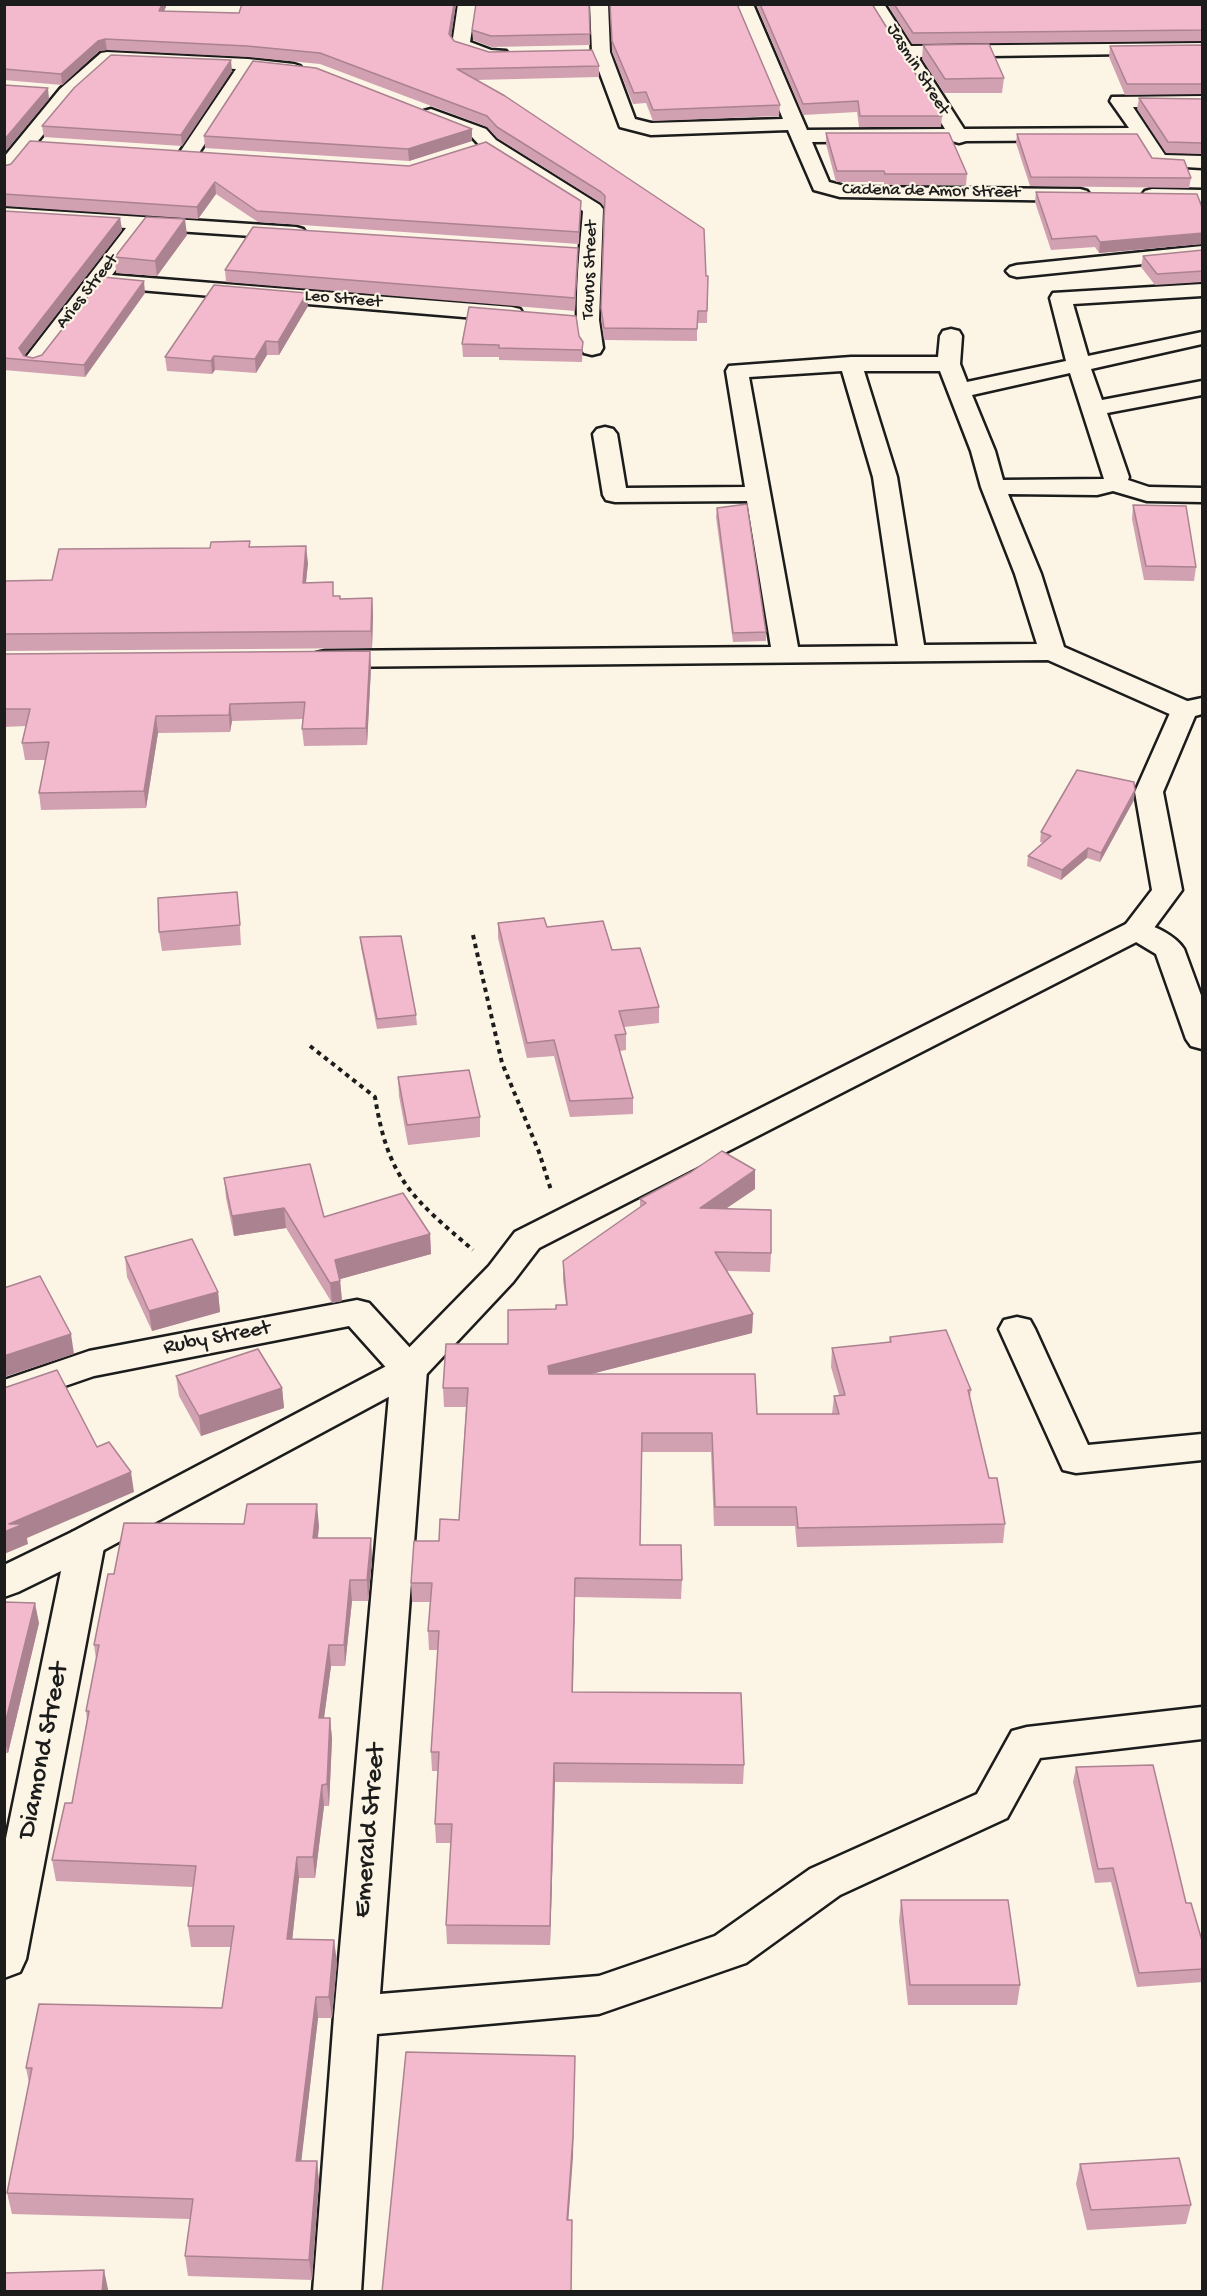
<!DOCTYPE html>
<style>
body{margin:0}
#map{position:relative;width:1207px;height:2296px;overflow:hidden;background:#fcf5e5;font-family:"Gochi Hand",sans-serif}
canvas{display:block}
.frame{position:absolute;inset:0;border:6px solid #1c1c1c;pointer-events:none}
</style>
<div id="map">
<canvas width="1207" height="2296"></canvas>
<div class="frame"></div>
</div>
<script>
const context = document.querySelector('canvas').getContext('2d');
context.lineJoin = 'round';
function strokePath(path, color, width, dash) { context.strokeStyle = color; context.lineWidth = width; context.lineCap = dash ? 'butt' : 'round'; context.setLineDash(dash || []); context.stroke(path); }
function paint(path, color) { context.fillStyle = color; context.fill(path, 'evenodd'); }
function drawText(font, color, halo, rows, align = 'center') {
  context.font = font + ' "Gochi Hand",sans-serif'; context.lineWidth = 4.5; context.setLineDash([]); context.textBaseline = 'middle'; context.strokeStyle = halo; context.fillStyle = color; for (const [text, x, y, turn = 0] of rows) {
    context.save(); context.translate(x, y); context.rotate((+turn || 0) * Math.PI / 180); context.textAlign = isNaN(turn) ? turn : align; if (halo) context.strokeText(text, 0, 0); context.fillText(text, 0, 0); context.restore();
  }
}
const minor = new Path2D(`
 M458 4H476L470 42 491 50 506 51 509 55 506 59 489 60 455 49 452 45Z
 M590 4H608L610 52 635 119 651 123 783 119 735 4H753L807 130 945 129 867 4H884L911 46 1202 43V53L918 57 964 129 1129 128 1110 101 1112 97 1202 96V108L1133 107 1165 155 1202 156V168L1151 165 1137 140 966 141 959 143 952 141 812 142 829 182 848 187 1080 189 1087 191 1090 195 1087 199 1080 201 840 197 814 190 788 130 651 135 620 127 592 52Z
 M107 52 248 59 294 64 300 66 303 70 300 74 294 76 253 70 195 159H181L178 155 236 69 111 63 74 97 11 174 4 176V157L60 89 101 53Z
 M431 109 486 129 496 140 600 205 603 209 599 320 603 348 600 353 592 355 584 353C570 332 581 240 583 211L482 148 472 137 424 119 422 115 424 111Z
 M1152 189 1202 190V202L1145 199 1142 195 1145 191Z
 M4 208 296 227 303 229 306 233 303 237 296 239 147 229 112 275 512 307 520 309 523 314 520 319 512 321 103 287 42 366 34 368 26 366 23 361 126 228 4 220Z
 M1202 246V258L1017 277 1010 275 1006 271 1010 267 1017 265Z
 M1202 284V296L1073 304 1088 356 1202 332V344L1091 369 1102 400 1202 381V395L1107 413 1129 477 1128 480 1149 487 1202 488V502L1147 501 1113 491 1097 495 1008 494 1041 574 1064 647 1194 704 1198 710 1194 716 1184 718 1174 716 1048 660 325 667 316 665 312 659 316 653 325 651 771 647 747 501 615 502 606 500 603 495 593 434 597 429 605 427 613 429 617 434 626 488 745 487 726 371 729 366 851 357H938L940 336 943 331 951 329 959 331 962 336 960 364 967 382 1066 361 1050 298 1053 293ZM842 371 873 477 898 646 798 647 749 377ZM864 371H940L971 451 981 487 1015 574 1037 644 924 645 897 477ZM1070 373 1104 479 1003 480 995 451 972 395Z
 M1137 921C1153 925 1175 935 1184 949L1202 998V1049L1191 1046 1186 1039 1156 954 1126 936 1122 930 1126 924Z
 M357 1300 369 1303 422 1361 427 1370 380 1994 599 1976 715 1936 810 1869 977 1794 1012 1731 1027 1727 1202 1707V1739L1040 1758 1007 1818 840 1895 746 1963 599 2014 377 2034 361 2292H313L334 2016 391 1373 349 1326 94 1376 4 1407V1380L89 1351Z
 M1017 1317 1030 1320 1035 1329 1088 1445 1202 1434V1460L1076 1473 1063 1470 999 1329 1004 1320Z
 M86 1528 100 1532 105 1542 26 1959 20 1972 4 1978V1848L67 1542 72 1532Z`);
const tertiary = new Path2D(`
 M1202 698V714L1195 716 1163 792 1182 890 1148 936 539 1248 513 1282 422 1379 100 1552 18 1592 4 1597V1565L72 1532 396 1361 489 1266 515 1232 1126 924 1152 890 1135 792 1174 704Z`);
strokePath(minor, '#1c1c1c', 5);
strokePath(tertiary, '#1c1c1c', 5);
strokePath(new Path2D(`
 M473 935 502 1063 539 1152 551 1190
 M310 1046 375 1097C388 1179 412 1198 473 1250`), '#1c1c1c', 4, [4.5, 4.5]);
paint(minor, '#fcf5e5');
paint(tertiary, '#fcf5e5');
paint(new Path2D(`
 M4 4H167L164 11 239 13 242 4H456L451 36 454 41 489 52 599 66V77L476 80 706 276H708L707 323H697V341L604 340 601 320V308L604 207 601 203 497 138 487 127 320 64 248 57 107 50 99 51 62 85 4 80Z
 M589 4 590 45 491 47 473 40 472 30Z
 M610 4H737L780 105 779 116 653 121 646 103 633 104 612 52Z
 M756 4H872L942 116 941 127H859L857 112 803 115Z
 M887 4H1203V41L912 44Z
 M923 45 1004 78 1002 93H944L922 59Z
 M1203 45V94L1125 95 1109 57 1110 46Z
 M232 71 182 146 44 137 42 126Z
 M1139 98 1203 99V154L1166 153 1137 109Z
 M472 129V141L409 161 205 148 204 136Z
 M826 133 967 174 966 185H884V182H836L826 144Z
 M1017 134 1152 158 1191 178 1189 188 1030 186 1016 143Z
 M4 166 581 201 579 244 258 222 216 194 198 219 4 206Z
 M1036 192 1203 210V244L1099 253 1095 247 1051 250 1035 202Z
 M4 211 120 218 122 230 24 356 33 358 42 355 145 293 85 377 4 370Z
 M187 235 157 276 116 273 115 257Z
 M578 248 575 311 226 282 225 270Z
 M1203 250V283L1202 282 1155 285 1141 267 1143 256Z
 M308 306 279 355H267L256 373 215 370 212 374 167 371 165 357Z
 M579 336 583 342 582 362 499 360V357H463L462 344Z
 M1133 505 1196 567 1194 581 1144 580 1132 519Z
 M717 508 766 632V641L733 642 716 517Z
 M251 547 308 563 306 583 334 596 340 599 372 598 373 615 372 648 4 651V581L52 580Z
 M370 651 371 668 367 745 304 746 302 729 303 719 232 721 230 732 158 733 146 808 41 810 39 793 46 760H25L22 743 26 726 4 727V654Z
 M1134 800 1100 862 1087 858 1061 880 1027 866 1028 856 1043 843 1040 842 1041 832Z
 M239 911 241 945 162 951 159 932Z
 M498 923 547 927 612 950 659 1007V1023L624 1027 626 1034V1050L620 1051 633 1098V1114L570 1117 554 1056 527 1058 498 938Z
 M360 937 416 1015 417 1025 377 1029 361 947Z
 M398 1077 480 1117V1137L408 1145 399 1096Z
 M755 1170V1189L725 1209 771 1253 770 1272 727 1271 753 1314 752 1333 591 1374 757 1414H832L834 1396 839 1395 831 1367 832 1348 889 1342 890 1337 971 1390 970 1398 989 1478 1005 1524 1003 1543 797 1547 795 1526H714L711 1452H642L640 1545 682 1580 681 1599 575 1597 573 1692 744 1765 743 1784 555 1782 550 1945 447 1944 446 1925 451 1843H436L435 1824 438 1771H432L431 1752 438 1650H429L428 1631 430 1602H412L411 1583 439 1541 459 1520 466 1407H444L443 1388 508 1344 556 1309 566 1305 563 1280V1261L640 1207V1199Z
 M224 1178 324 1217 430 1234 431 1254 340 1279 342 1301 332 1303 286 1228 234 1236 226 1198Z
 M125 1257 218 1292 220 1312 152 1331 127 1277Z
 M176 1376 282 1388 284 1408 201 1436 179 1396Z
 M319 1526 318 1538H371L372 1560 368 1601H352L345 1666H331L324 1718H330L332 1739 329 1806H324L315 1878H299L292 1939 337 1962 332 2018H318L301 2161H317L319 2182 312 2280 188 2276 185 2256 190 2219 12 2214 7 2193 29 2083 26 2068 222 2008 231 1947H191L188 1926 193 1887 56 1881 52 1860 72 1803 87 1721 86 1711 96 1659 94 1645 114 1574Z
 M4 1602 39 1623 8 1753H5L4 1757Z
 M1076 1767 1186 1903 1203 1944V1982L1137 1987 1111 1882 1095 1883 1073 1782Z
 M901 1900 1020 1985 1017 2005H908L899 1921Z
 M1080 2164 1191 2205 1186 2224 1087 2230 1076 2184Z`), '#d1a0b1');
paint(new Path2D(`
 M162 4H167L160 22 159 11Z
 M454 4H456L450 45 449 34Z
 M105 39 107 50 99 51 62 85 61 74 98 41Z
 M231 60 232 71 182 146 181 135Z
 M48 88 49 99 4 153V140Z
 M472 129V141L409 161 408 149Z
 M215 182 216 194 198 219 197 207Z
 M120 218 122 230 21 360 19 348Z
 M185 219 187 235 157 276 155 261Z
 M1203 233 1202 244 1099 253 1100 242Z
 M578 248V260L575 311V298Z
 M144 281 145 293 85 377 84 365Z
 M307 293 308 306 279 355 278 342Z
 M266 341 267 355 256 373 255 359Z
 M214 356 215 370 212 374 211 361Z
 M306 546 308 563 304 600 303 583Z
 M372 598 373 615 372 648 371 631Z
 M370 651 371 668 367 745 366 728Z
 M230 704 232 721 230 732 229 715Z
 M156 716 158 733 146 808 144 791Z
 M1135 790 1134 800 1100 862 1101 853Z
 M1088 848 1087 858 1061 880 1062 870Z
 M755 1170V1189L699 1227 700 1208Z
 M284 1208 286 1228 234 1236 232 1216Z
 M430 1234 431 1254 337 1280 335 1260Z
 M340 1281 342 1301 332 1303 330 1283Z
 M218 1292 220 1312 152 1331 149 1311Z
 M753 1314 752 1333 548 1385V1366Z
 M71 1334 74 1354 4 1377V1356Z
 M282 1388 284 1408 201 1436 199 1416Z
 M131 1472 134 1492 27 1538 28 1544 4 1554V1532L9 1524Z
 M317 1504 319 1526 315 1559 313 1538Z
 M371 1538 372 1560 368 1601 367 1580Z
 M575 1578V1597L572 1711V1692Z
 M350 1580 352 1601 345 1666 344 1645Z
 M35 1603 39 1623 8 1753 4 1738V1728Z
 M329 1645 331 1666 321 1740 319 1718Z
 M330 1718 332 1739 329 1806 327 1784Z
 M554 1763 555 1782 550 1945V1926Z
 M322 1785 324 1806 315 1878 313 1857Z
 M297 1857 299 1878 290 1960 287 1939Z
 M334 1940 337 1962 332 2018 329 1997Z
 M316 1997 318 2018 299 2181 296 2161Z
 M575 2056 573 2157 567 2239V2220Z
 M317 2161 319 2182 312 2280 309 2260Z
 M104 2270 108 2289V2292H102Z`), '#aa8290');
const building = new Path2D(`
 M4 4H162L159 11 239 13 242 4H454L449 34 454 41 489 52 592 50 599 66 457 69 505 96 704 229 706 276H708L707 311H698L697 329 604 328 601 308 605 196 601 192 497 127 487 116 320 53 247 46 105 39 98 41 61 74 4 69Z
 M476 4H589L590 34 491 36 472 30Z
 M610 4H737L780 105 653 110 646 92 634 93 612 41Z
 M760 4H872L942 116H860L858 101 803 104Z
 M894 4H1203V30L913 33Z
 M989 44 1004 78 945 79 923 45Z
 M1203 45V84H1127L1110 46Z
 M111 55 231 60 181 135 42 126 74 88Z
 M253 61 316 68 472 129 408 149 204 136Z
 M4 85 48 88 4 140Z
 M1139 98 1203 99V143L1168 142Z
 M826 133H949L967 174H885L884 171H837Z
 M1017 134H1137L1152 158 1184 160 1191 178 1031 177Z
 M30 141 409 166 486 142 581 201 579 232 257 211 215 182 197 207 4 194V166L11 164Z
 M1036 192 1197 194 1203 210V233L1100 242 1096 236 1052 239Z
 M4 211 120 218 19 348 24 356 33 358 42 355 103 277 144 281 84 365 4 358Z
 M146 217 185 219 155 261 115 257Z
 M253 227 578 248 575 298 225 270Z
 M1203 250V271L1157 274 1143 256Z
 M214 285 307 293 278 342 266 341 255 359 214 356 211 361 165 357Z
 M469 307 576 316 579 336 583 342 582 350 499 348V345L462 344Z
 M747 504 766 632 733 633 717 508Z
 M1133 505 1186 506 1196 567 1146 566Z
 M250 541 249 547 306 546 303 583 333 582V596H340V599L372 598 371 631 4 634V581L52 580 59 549 210 548 211 542Z
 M370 651 366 728 302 729 305 702 230 704 229 715 156 716 144 791 39 793 49 742 22 743 30 709H4V654Z
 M1077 770 1134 782 1135 790 1101 853 1088 848 1062 870 1028 856 1051 836 1041 832Z
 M237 892 240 925 159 932 158 898Z
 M544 918 547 927 603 921 612 950 640 948 659 1007 619 1011 626 1034 615 1035 633 1098 570 1101 554 1040 527 1043 498 923Z
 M401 936 416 1015 377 1019 360 937Z
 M469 1070 480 1117 407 1125 398 1077Z
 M722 1151 755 1170 700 1208 771 1210V1253L715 1252 753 1314 548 1366 549 1374H755L757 1414H839L834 1396 845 1395 832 1348 891 1342 890 1337 946 1330 971 1390H968L989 1478H997L1005 1524 798 1528 796 1507H715L712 1433H642L640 1545H681L682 1580 575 1578 572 1692 741 1693 744 1765 554 1763 550 1926 446 1925 452 1824H435L439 1752H431L439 1631H428L432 1583H411L414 1541H439L440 1519 459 1520 468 1388H443L446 1344H508V1310L556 1309V1305H567L563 1261 646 1203 640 1199 691 1172Z
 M310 1164 324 1217 403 1193 430 1234 335 1260 340 1281 330 1283 284 1208 232 1216 224 1178Z
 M192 1239 218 1292 149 1311 125 1257Z
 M40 1276 71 1334 4 1356V1288Z
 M258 1349 282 1388 199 1416 176 1376Z
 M57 1370 97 1447 109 1442 131 1472 9 1524H24L4 1532V1388Z
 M247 1504H317L313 1538H371L367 1580H350L344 1645H329L319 1718H330L327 1784 322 1785 313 1857H297L287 1939 334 1940 329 1997H316L296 2161H317L309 2260 185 2256 193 2199 7 2193 32 2068H26L39 2004 222 2008 234 1926H188L196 1866 52 1860 65 1803H72L89 1711H86L99 1645H94L108 1574H114L124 1523 244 1524Z
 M4 1602 35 1603 4 1728Z
 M1153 1765 1186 1903H1191L1203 1944V1969L1139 1973 1113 1868 1098 1869 1076 1767Z
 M901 1900H1008L1020 1985H910Z
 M406 2052 575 2056 573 2137 567 2220H572L571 2292H382Z
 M1179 2158 1191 2205 1091 2210 1080 2164Z
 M104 2270 102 2292H4V2273Z`);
paint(building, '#f3bace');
strokePath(building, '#aa8290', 1.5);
drawText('18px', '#1c1c1c', '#fcf5e5', [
 ["Jasmin Street",917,70,58],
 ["Cadena de Amor Street",931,192,1],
 ["Taurus Street",591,270,-88],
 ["Aries Street",88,292,-52],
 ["Leo Street",343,300,5]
]);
drawText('22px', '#1c1c1c', '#fcf5e5', [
 ["Ruby Street",217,1339,-11]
]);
drawText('27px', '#1c1c1c', '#fcf5e5', [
 ["Diamond Street",45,1751,-79],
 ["Emerald Street",371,1831,-85]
]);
</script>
